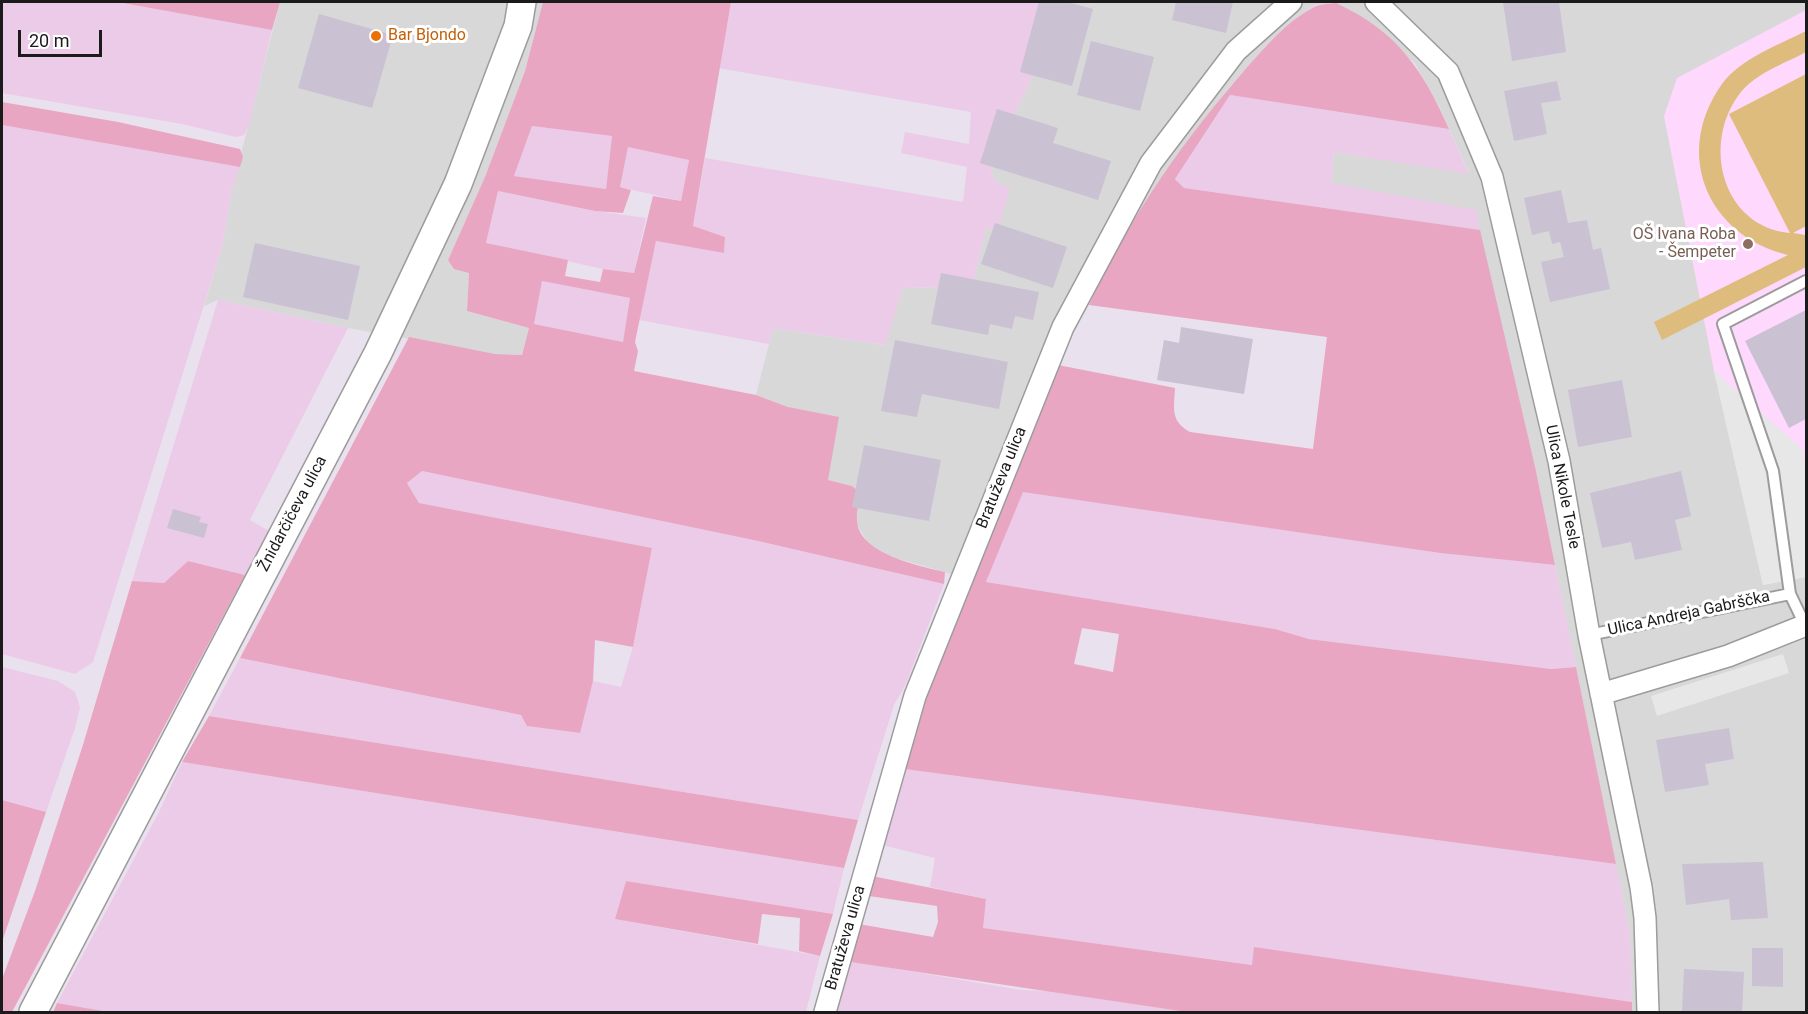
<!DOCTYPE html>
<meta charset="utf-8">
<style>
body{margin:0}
#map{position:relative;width:1808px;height:1014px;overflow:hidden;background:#e9e1ed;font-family:Roboto,sans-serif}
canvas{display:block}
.frame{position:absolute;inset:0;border:3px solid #1b1b1b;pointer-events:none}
.scale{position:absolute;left:18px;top:30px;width:84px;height:27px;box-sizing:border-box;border:3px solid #1b1b1b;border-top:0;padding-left:8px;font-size:18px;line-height:21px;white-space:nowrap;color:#1b1b1b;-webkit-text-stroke:4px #fff;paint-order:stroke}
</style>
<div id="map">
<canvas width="1808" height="1014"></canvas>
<div class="frame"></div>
<div class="scale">20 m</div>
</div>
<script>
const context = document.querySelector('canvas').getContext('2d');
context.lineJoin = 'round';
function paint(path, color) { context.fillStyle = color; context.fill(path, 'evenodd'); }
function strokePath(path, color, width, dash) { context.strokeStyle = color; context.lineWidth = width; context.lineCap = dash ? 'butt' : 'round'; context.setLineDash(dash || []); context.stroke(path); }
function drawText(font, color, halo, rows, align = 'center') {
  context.font = font + ' Roboto,sans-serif'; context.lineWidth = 6; context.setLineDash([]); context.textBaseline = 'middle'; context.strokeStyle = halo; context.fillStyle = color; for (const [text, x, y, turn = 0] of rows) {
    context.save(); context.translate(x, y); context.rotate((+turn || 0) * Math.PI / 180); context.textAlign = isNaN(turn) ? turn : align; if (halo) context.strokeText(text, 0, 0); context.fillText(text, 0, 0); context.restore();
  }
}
paint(new Path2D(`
 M280 2H543L525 71 485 177 448 260 469 273 467 311 529 328 522 355 495 354 348 328 218 300 204 306 222 247 232 189Z
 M1051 2H1806V1012H1632L1630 935 1536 471 1510 363 1331 183 1334 152 1469 173 1439 106 1414 62 1336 3 1316 5 1296 18 1269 42 1226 91 1152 192 1109 260 1058 365 971 582 945 572 895 558 869 545 856 523 852 486 827 480 788 407 756 395 773 328 884 345 903 288 972 286 986 227 1010 189 995 182 989 164 1032 78Z`), '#d8d8d9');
paint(new Path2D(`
 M1806 10V577L1763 585 1714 371 1664 116 1677 78Z`), '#ffd8fd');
paint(new Path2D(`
 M2 2H117L272 30 249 125 244 135 236 137 182 124 2 93Z
 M731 2H1051L1032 78 989 164 995 182 1010 188 998 229 986 228 972 286 903 288 885 345 773 328 769 344 639 320 656 241 724 253 725 237 693 227 705 158 963 202 967 167 901 153 905 132 969 144 971 112 718 68Z
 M1230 95 1449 129 1469 174 1334 152 1331 183 1476 210 1480 230 1184 188 1175 179Z
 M2 125 240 167 232 189 222 247 93 662 75 674 2 654Z
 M532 126 612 136 606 189 514 176Z
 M628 146 689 160 681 201 620 187Z
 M498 191 595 211 646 218 634 273 603 269 486 243Z
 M542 281 631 298 623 342 534 324Z
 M218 300 348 328 250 520 269 531 245 575 188 561 164 583 132 581Z
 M422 471 758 541 944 584 906 684 894 705 858 820 209 716 240 658 521 715 528 726 579 733 593 681 621 687 633 647 652 548 419 503 407 483Z
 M1023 491 1440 553 1555 565 1576 667 1551 669 1309 639 1275 629 986 582Z
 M2 667 58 681 75 692 80 707 75 728 46 812 2 800Z
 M182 762 844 868 833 914 626 881 615 919 820 956 806 1012H109L57 1003 158 814Z
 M897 768 1616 864 1630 935 1632 1002 1255 948 1253 965 982 928 986 899 930 887 935 858 874 843Z
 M844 960 1021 990 1049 991 1187 1012H830Z`), '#eccbe8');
paint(new Path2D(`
 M117 2H280L272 30Z
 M543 2H731L693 226 725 237 724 253 656 241 635 342 638 351 634 371 756 395 788 407 839 417 828 480 852 486 860 493C859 502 856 512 857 521 859 554 920 566 945 572L944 584 758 541 422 471 407 483 419 503 652 548 633 647 595 640 593 681 580 733 527 726 521 715 240 658 409 337 495 354 522 355 529 328 467 311 469 273 454 269 448 260 485 177 525 71ZM532 126 612 136 606 189 514 176ZM628 147 689 160 681 201 653 196 634 273 603 269 600 282 565 276 568 260 486 243 498 191 595 211 623 213 631 190 620 187ZM542 281 630 298 623 342 534 324Z
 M1336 3C1397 31 1423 70 1449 129L1230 95 1175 179 1184 188 1480 230 1536 471 1555 565 1440 553 1023 492 986 582 1275 629 1309 639 1551 669 1576 667 1616 864 897 768 1058 365 1175 388C1174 408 1170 421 1190 432L1313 449 1327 337 1089 305C1129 217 1185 138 1249 65 1268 44 1287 21 1314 7 1320 4 1329 4 1336 3ZM1082 628 1119 634 1113 672 1074 664Z
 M2 102 118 122 240 149 243 157 240 167 2 125Z
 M188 561 245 575 12 1012H2V979L35 891 82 748 132 581 164 583Z
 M209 716 858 820 844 868 182 762Z
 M2 800 46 812 2 942Z
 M867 875 986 899 983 928 1252 965 1254 947 1632 1002V1012H1187L857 963 844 960 853 923 933 937 938 922 937 906 862 895Z
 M626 881 833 914 820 956 799 951 800 918 762 914 758 944 615 919Z
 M57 1003 109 1012H53Z`), '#e8a6c3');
paint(new Path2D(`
 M1806 31V52C1784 64 1753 74 1738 96 1702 146 1723 227 1790 233L1729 114 1806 74V226L1793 233 1806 235V267L1662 340 1654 322 1788 255C1708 236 1672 154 1722 84 1741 58 1779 45 1806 31Z`), '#ddbc7e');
paint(new Path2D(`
 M1714 371 1802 449 1806 468V577L1763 585Z
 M1783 654 1789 673 1657 716 1651 696Z`), '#e7e7e7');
paint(new Path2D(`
 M1039 2H1067L1093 9 1072 86 1020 72Z
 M1176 2H1233L1226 33 1172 20Z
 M1503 2H1559L1566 52 1512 61Z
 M319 14 393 35 372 108 298 88Z
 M1091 41 1154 57 1140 111 1077 95Z
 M1557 81 1561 100 1541 103 1547 134 1514 141 1504 91Z
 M997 109 1058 128 1053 143 1111 161 1098 200 980 163Z
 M1561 190 1568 223 1587 220 1593 250 1601 248 1610 289 1550 302 1541 262 1564 257 1560 242 1552 244 1549 231 1532 235 1524 198Z
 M995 223 1067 247 1053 288 981 264Z
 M255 243 360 266 348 320 243 297Z
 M941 273 1039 292 1033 320 1015 316 1012 329 990 324 988 335 931 324Z
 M1806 310V419L1789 428 1745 341Z
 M1181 327 1253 339 1244 394 1157 380 1164 340 1179 343Z
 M895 340 1008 362 999 409 922 394 917 417 881 411Z
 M1622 380 1632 437 1578 447 1568 390Z
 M864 445 941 460 929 521 852 507Z
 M1681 471 1691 516 1675 520 1682 550 1635 560 1631 542 1602 548 1590 493Z
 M173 509 201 517 199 522 208 524 204 538 167 528Z
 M1729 728 1734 759 1705 764 1709 785 1665 792 1656 740Z
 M1763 862 1768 918 1731 920 1729 899 1686 905 1682 864Z
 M1752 948H1783V987L1752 986Z
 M1684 969 1744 972 1742 1012H1682Z`), '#cac1d3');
const service = new Path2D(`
 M1790 594 1773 471 1723 324 1806 281
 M1589 635 1790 594 1805 625`);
const minor = new Path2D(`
 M1376 2 1448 72 1492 177 1559 461 1589 635 1641 887 1645 918 1648 1012
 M1601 694 1728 656 1806 625
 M825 1012 915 696 1063 327 1151 163 1236 51 1291 2`);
const tertiary = new Path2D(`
 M33 1012 378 353 458 184 518 26 522 2`);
strokePath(service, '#9c9c9c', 14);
strokePath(minor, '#9c9c9c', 24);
strokePath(tertiary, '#9c9c9c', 30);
strokePath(service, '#fff', 10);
strokePath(minor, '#fff', 21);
strokePath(tertiary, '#fff', 27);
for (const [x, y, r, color] of [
 [376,36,6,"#e8710a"],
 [1748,244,6,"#8d6e63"]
]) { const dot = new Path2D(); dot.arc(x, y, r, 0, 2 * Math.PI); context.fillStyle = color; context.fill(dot); strokePath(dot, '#fff', 2); }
drawText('16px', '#c56008', '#fff', [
 ["Bar Bjondo",388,36]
], 'left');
drawText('16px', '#785e54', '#fff', [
 ["OŠ Ivana Roba",1736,235],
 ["- Šempeter",1736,253]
], 'right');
drawText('16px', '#1b1b1b', '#fff', [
 ["Bratuževa ulica",1002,478,-68],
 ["Ulica Nikole Tesle",1562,487,79],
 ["Žnidarčičeva ulica",293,514,-62],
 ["Ulica Andreja Gabrščka",1689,614,-12],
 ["Bratuževa ulica",846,938,-74]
]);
</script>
